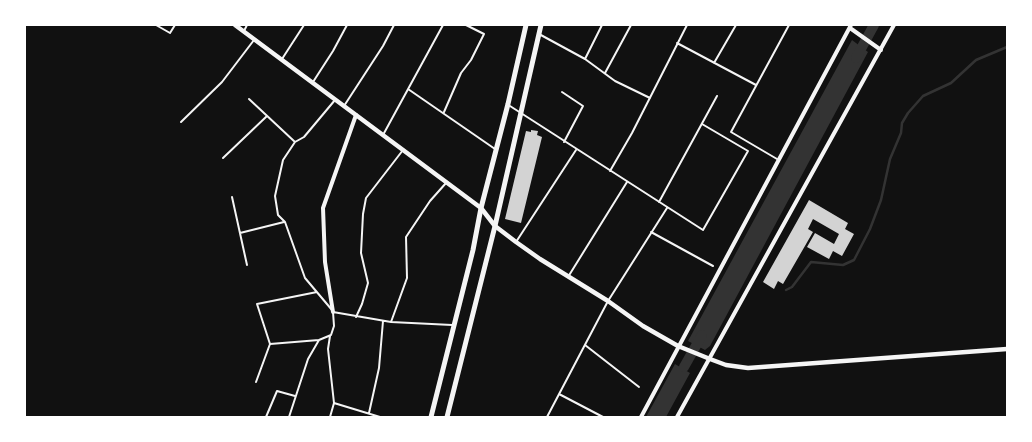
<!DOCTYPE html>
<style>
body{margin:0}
#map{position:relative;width:1032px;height:442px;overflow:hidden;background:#111;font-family:"Titillium Web",sans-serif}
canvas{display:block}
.frame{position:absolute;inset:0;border:26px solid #fff;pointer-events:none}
</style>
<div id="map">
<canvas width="1032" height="442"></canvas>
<div class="frame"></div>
</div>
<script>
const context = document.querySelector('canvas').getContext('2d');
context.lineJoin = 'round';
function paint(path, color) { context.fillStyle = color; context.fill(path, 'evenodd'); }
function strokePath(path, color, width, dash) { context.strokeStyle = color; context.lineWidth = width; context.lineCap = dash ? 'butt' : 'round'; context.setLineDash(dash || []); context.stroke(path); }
paint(new Path2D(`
 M852 40 868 52 710 346 705 350 688 341Z
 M675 364 690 373 666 417H646Z`), '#333');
strokePath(new Path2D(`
 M786 290 792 287 811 262 843 265 854 260 870 229 881 200 890 159 901 133 902 123 908 113 923 96 951 83 976 60 1007 47`), '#333', 2.5);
strokePath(new Path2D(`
 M856 58 874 25
 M684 367 702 335`), '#333', 10);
paint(new Path2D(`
 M531 130 538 131 537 135 542 137 521 223 505 219 526 131 531 132Z
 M809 200 848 223 845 229 854 234 842 256 833 251 829 259 807 247 815 233 834 244 839 234 813 219 808 229 813 232 783 284 778 281 774 289 763 282Z`), '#d3d3d3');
strokePath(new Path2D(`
 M156 25 170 33 175 25
 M244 31 247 25
 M539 34 585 59 615 81 650 98
 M677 43 756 85
 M282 59 304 25
 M585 59 602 25
 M714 63 736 25
 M605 73 631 25
 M313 82 333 51 347 25
 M408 89 495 149
 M562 92 583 106 564 142
 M249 99 295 142
 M344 106 383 46 394 25
 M510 106 703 230 748 151 702 124
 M444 112 461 73 471 60 484 34 466 25
 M181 122 222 82 254 40
 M383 135 443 25
 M223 158 267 116
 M777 159 731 132 789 25
 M610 171 632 133 687 25
 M232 197 247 265
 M659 202 717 96
 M651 232 713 266
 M240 233 284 222
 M516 242 576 150
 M568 277 627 182
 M332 310 305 278 285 222 278 215 275 196 283 160 295 142 304 137 335 100
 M333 312 391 322 452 325
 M356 317 362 304 368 283 361 253 363 214 366 198 403 150
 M391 322 407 278 406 237 430 201 446 183
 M330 336 328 349 334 403
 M270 344 257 304 317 292
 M585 345 639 387
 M256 382 270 344 319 340
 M559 394 603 417
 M369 413 379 368 383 321
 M266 417 277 391 295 396
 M289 417 308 359 319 340 331 335 334 326 333 312
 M330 417 334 403 380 417
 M547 417 608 301 667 208`), '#f5f5f5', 2);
strokePath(new Path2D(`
 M850 28 881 50
 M333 312 325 262 323 208 356 115
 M641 417 851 25
 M677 417 894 25`), '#f5f5f5', 4);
strokePath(new Path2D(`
 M235 25 481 208 495 226 516 242 540 259 608 301 643 326 678 346 710 359 726 365 748 368 1007 349`), '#f5f5f5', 4.5);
strokePath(new Path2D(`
 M431 417 473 250 481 208 508 104 526 25
 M447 417 495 226 541 25`), '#f5f5f5', 5);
</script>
